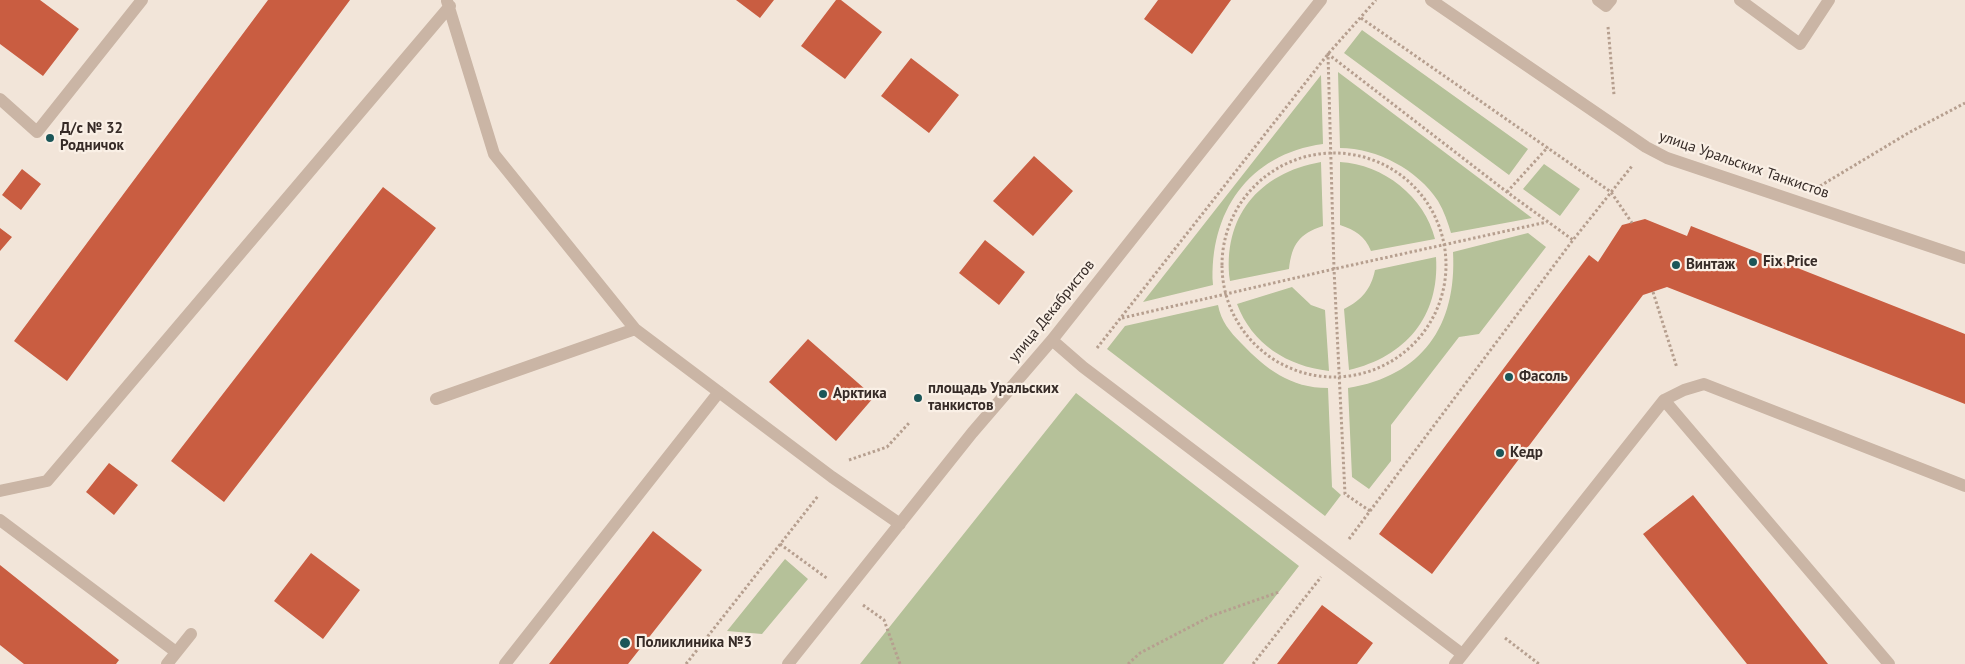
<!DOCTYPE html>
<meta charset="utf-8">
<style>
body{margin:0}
canvas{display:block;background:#f2e5d9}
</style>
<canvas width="1965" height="664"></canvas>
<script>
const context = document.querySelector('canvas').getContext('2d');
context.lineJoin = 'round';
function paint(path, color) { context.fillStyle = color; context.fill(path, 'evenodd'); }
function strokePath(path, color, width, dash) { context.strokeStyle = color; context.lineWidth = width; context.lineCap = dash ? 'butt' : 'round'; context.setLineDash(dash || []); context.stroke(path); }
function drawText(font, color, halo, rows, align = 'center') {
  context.font = font + ' "PT Sans",sans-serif'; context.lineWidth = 4.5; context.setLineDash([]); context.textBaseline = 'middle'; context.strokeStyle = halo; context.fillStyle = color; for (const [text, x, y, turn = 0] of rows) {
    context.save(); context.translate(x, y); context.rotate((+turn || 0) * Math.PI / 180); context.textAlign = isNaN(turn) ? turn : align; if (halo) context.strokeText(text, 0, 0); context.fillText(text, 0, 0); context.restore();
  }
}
paint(new Path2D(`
 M1362 30 1528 149 1509 175 1344 53Z
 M1338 72 1532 218 1451 233C1448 223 1444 211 1438 201 1418 170 1377 148 1340 148Z
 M1321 75 1323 144C1248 154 1209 213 1213 285L1143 302Z
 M1321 162 1323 226C1299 234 1292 244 1289 269L1230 281C1222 218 1258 173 1321 162Z
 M1340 162C1383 164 1425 197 1435 239L1371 251C1365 236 1355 230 1340 225Z
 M1544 164 1580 189 1560 216 1523 189Z
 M1528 233 1546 247 1479 334 1459 337 1391 425V461L1369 489 1352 477 1348 388C1422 376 1457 326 1453 252Z
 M1436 257C1440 317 1405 357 1349 370L1344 309C1362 300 1371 289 1375 270Z
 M1292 287 1311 305 1325 310 1329 371C1287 366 1252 344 1237 304Z
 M1218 305C1221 321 1230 332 1241 343 1266 369 1290 388 1328 388L1332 487 1341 495 1325 516 1107 349 1125 326Z
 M1076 393 1299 566 1223 664H860Z
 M785 559 808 579 762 634 727 631Z`), '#b5c199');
paint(new Path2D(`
 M0 0H40L79 29 43 76 0 44Z
 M268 0H350L67 381 14 341Z
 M736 0H774L760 18Z
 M836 0H841L882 32 845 79 801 46Z
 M1158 0H1231L1192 54 1144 19Z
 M911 58 959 95 929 133 881 96Z
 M1034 156 1073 191 1033 236 993 201Z
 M22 169 41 184 21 210 2 195Z
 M383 187 436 228 224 502 171 461Z
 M1645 219 1687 236 1691 226 1965 334V404L1667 287 1643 295 1432 574 1379 534 1589 255 1598 262 1622 225Z
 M0 228 12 237 0 251Z
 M985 240 1025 272 999 305 959 273Z
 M808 339 874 397 836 441 769 382Z
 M109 463 138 485 114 515 86 492Z
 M1693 495 1828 664H1747L1643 534Z
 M653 531 702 570 628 664H549Z
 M311 553 360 590 323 639 274 601Z
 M0 565 119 660 116 664H24L0 645Z
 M1322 605 1373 643 1357 664H1277Z`), '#c95d41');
strokePath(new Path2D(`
 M1361 18 1611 192 1632 223
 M1608 27 1614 95
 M1222 265a112 112 0 1 1 224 0a112 112 0 1 1-224 0Z
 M1820 186 1910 132 1965 103
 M1507 192 1548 147
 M1653 292 1677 368
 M1122 318 1334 269 1547 222
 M1097 348 1328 54 1376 0
 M849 460 887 447 909 423
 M1370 511 1345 494 1334 269 1328 54 1507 192 1573 240
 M1349 539 1573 240 1632 166
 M780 544 828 579
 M863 605 884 620 900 664
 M1505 638 1539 664
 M686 664 818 496
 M1128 664 1140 653 1211 616 1279 592
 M1253 664 1321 577`), '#b69f8f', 3, [2.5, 2.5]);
strokePath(new Path2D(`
 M1431 0 1646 147 1667 158 1965 258
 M1598 0 1606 6 1611 0
 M1740 0 1800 44 1829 0
 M447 1 494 154 635 329
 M0 99 37 132 142 0
 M1052 340 1083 367 1462 654
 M436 399 635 329 832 477 900 524
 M1664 400 1889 664
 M0 491 47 481 450 6
 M0 520 176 652
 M167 664 191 634
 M505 664 719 392
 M788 664 972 433 1052 340 1321 0
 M1455 664 1664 400 1684 390 1704 384 1965 486`), '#cab5a5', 12);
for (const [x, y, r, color] of [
 [50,138,5,"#1b5658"],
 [1753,262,5,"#1b5658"],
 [1676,265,5,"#1b5658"],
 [1509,377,5,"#1b5658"],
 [823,394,5,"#1b5658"],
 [918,398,5,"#1b5658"],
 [1500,453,5,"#1b5658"],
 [625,643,6,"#1b5658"]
]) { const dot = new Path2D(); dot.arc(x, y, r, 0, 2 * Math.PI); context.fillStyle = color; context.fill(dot); strokePath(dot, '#faf0e6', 2); }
drawText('bold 15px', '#362b27', '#faf0e6', [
 ["Д/с № 32",60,129],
 ["Родничок",60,146],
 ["Fix Price",1763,262],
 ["Винтаж",1686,265],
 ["Фасоль",1519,377],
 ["площадь Уральских",928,389],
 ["танкистов",928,406],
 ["Арктика",833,394],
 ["Кедр",1510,453],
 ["Поликлиника №3",636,643]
], 'left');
drawText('15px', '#362b27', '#faf0e6', [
 ["улица Уральских Танкистов",1744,165,19],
 ["улица Декабристов",1052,311,-51]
]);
</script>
